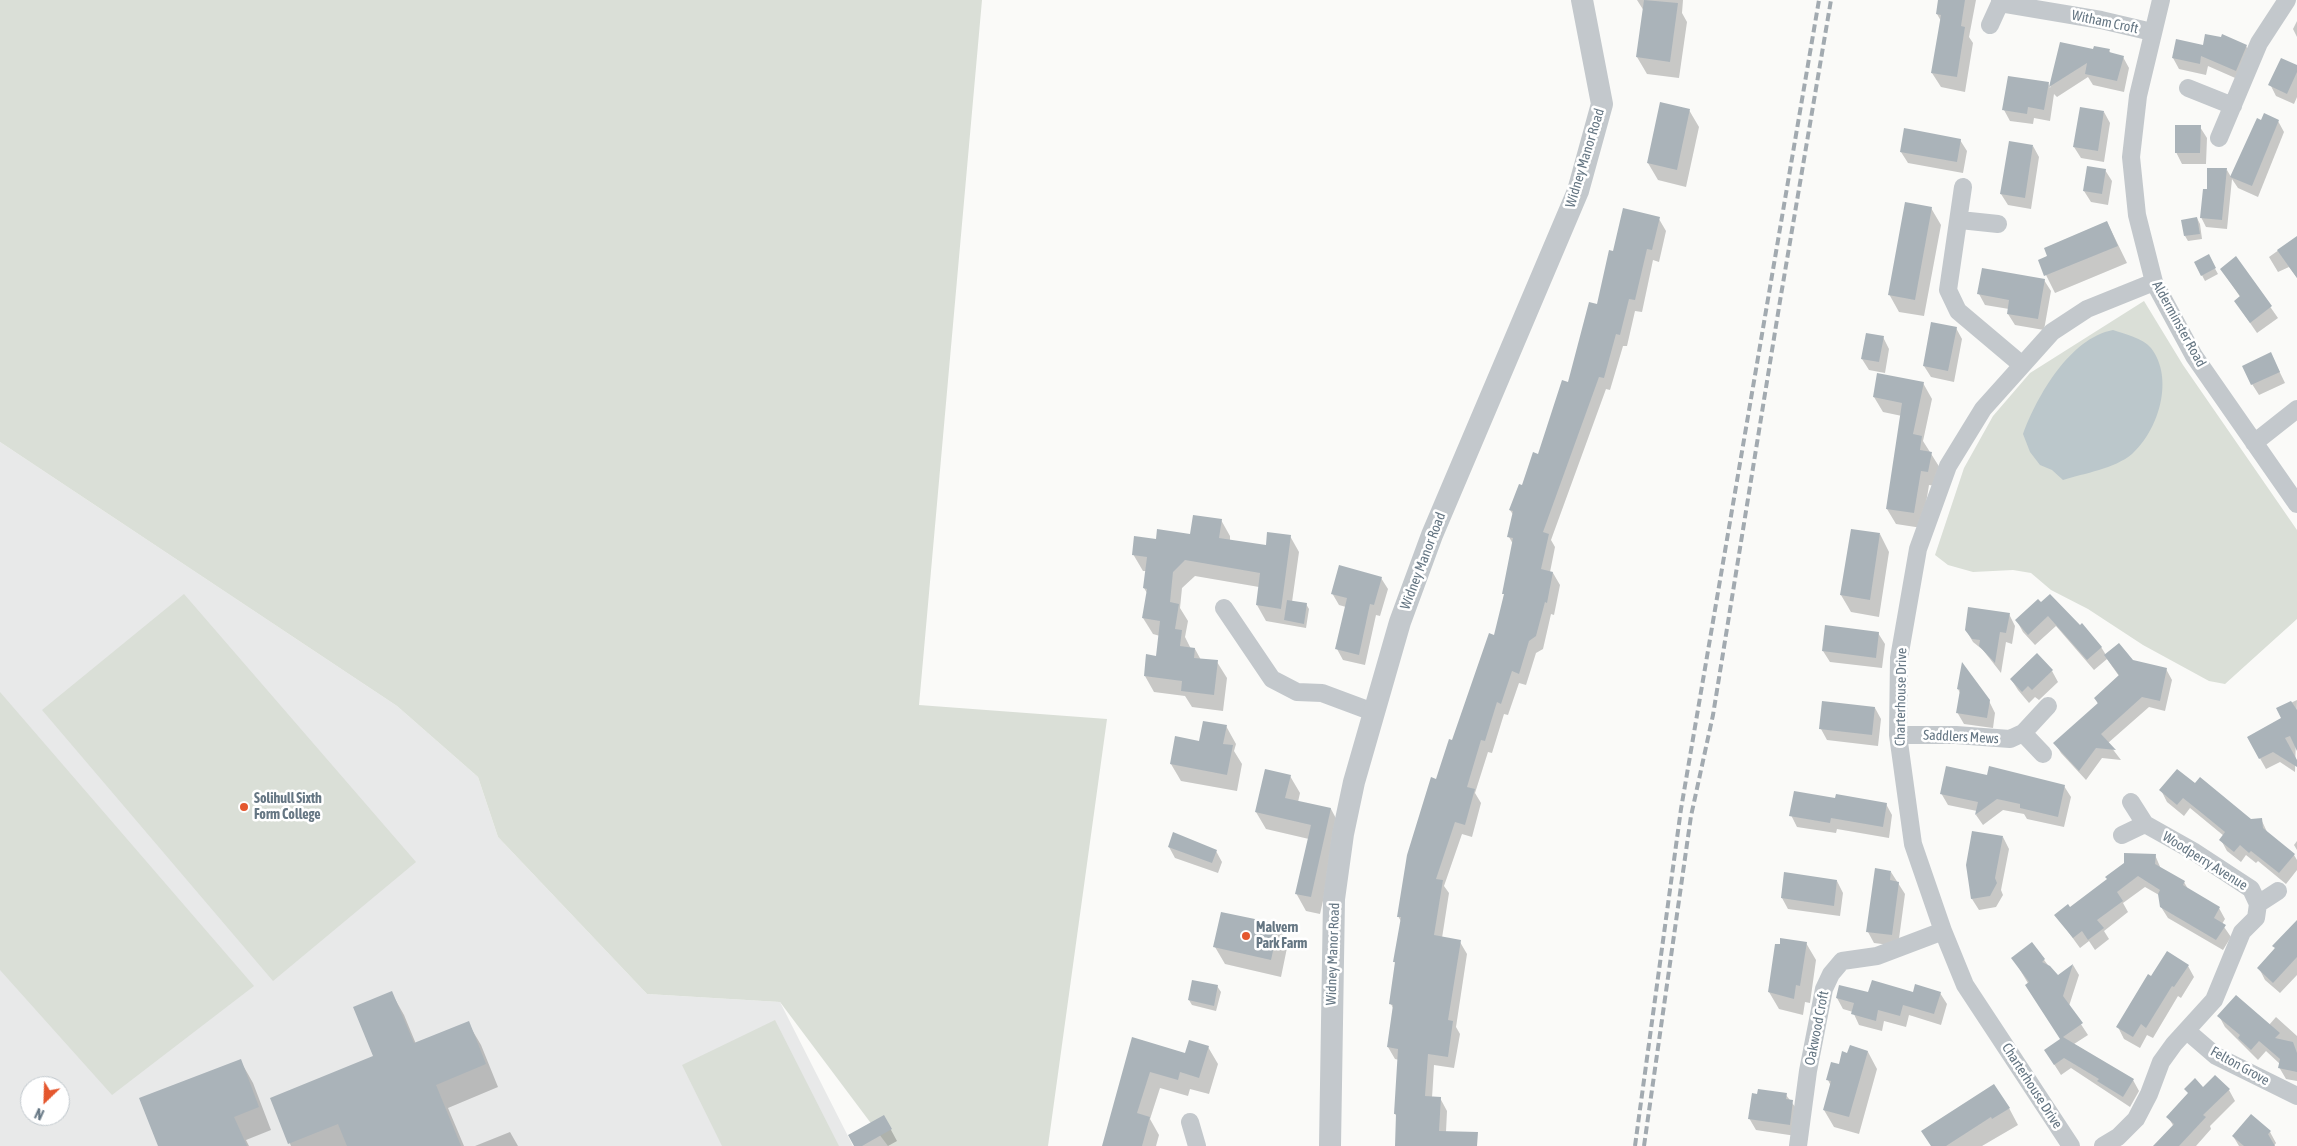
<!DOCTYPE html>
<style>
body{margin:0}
#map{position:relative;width:2297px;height:1146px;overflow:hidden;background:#fafaf8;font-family:"Asap Condensed",sans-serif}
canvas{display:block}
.north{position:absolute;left:20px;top:1076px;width:50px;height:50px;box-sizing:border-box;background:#fff;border:1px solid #c1c8cd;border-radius:50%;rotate:204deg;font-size:14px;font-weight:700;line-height:20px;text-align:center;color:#657683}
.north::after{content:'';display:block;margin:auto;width:18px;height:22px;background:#e4572e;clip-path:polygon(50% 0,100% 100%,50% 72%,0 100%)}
</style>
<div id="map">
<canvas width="2297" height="1146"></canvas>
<div class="north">N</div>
</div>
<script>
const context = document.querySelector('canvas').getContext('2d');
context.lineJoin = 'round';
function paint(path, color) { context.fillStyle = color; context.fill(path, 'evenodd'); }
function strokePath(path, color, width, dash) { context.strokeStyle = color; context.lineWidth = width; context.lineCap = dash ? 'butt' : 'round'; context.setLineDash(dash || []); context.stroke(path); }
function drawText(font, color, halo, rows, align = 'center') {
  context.font = font + ' "Asap Condensed",sans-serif'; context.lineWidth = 5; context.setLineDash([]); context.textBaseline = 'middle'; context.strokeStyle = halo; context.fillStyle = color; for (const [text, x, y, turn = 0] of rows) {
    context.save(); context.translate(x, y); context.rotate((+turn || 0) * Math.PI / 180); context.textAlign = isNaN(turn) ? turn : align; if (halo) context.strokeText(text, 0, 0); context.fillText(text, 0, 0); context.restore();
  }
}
paint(new Path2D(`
 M0 442 397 706 478 777 498 837 647 994 780 1002 853 1146H0ZM30 1086H60V1116H30Z`), '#e8e9e9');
paint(new Path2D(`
 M0 0H982L919 705 1107 719 1048 1146H888L780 1002 647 994 498 837 478 777 397 706 0 442Z
 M2144 301 2183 365 2297 530V619L2225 684 2209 681 2143 645 2088 609 2051 590 2031 573 2013 570 1973 572 1948 565 1935 555 1964 468 1993 416 2030 373Z
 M184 594 416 862 273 981 42 710Z
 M0 692 254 986 112 1095 0 970Z
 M775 1020 839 1146H722L682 1065Z`), '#dadfd7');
paint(new Path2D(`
 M2113 330C2124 334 2143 338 2151 348 2175 379 2158 431 2132 454 2114 469 2085 473 2063 480L2052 470 2040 465 2030 452 2023 434C2037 396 2070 338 2113 330Z`), '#bbc7cb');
paint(new Path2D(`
 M1637 0H1683L1682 13 1687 22 1679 78 1647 74 1637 57 1644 11Z
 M1940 0H1976L1969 37 1973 43 1965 92 1941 87 1932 73 1941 21 1937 14Z
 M2297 21V37L2293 29Z
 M2061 44 2094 51 2109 50 2111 54 2123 57 2129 68 2124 92 2093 85 2088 77 2057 97 2054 94 2050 121 2034 118 2033 124 2010 121 2004 110 2048 83 2050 88Z
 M2246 46 2252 57 2242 81 2208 66 2206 75 2179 69 2173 58 2204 47Z
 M2297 67V97L2294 104 2276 96 2270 84Z
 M1689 110 1699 127 1686 187 1658 180 1648 163Z
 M2104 112 2110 123 2104 162 2081 158 2074 147Z
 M2278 121 2284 132 2258 197 2238 188 2232 179 2227 229 2206 227 2201 217 2208 191 2227 170 2231 177 2262 122Z
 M2200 127 2207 138 2206 164H2182L2176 152Z
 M1960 140 1967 151 1963 173 1908 163 1901 152Z
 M2033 146 2039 157 2031 209 2008 205 2001 194Z
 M2105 170 2112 181 2108 205 2091 202 2084 191Z
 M1931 208 1941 225 1924 316 1899 312 1889 294Z
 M2197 218 2200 224 2202 239 2188 241 2185 236Z
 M1659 219 1666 231 1659 262 1653 260 1642 312 1635 311 1627 346H1623L1610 390 1606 389 1551 540 1555 547 1550 572 1553 573 1560 585 1554 615 1551 614 1543 649 1536 653 1526 685 1519 683 1508 715 1504 714 1492 753 1488 752 1475 793 1481 803 1472 837 1462 834 1444 886 1449 893 1442 938 1460 942 1467 954 1456 1027 1460 1034 1454 1068 1434 1065 1432 1098H1440L1447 1111 1446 1132 1464 1146H1396L1397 1117 1395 1114 1399 1060 1395 1059 1388 1047 1394 1010 1391 1004 1396 965 1394 961 1402 923 1398 916 1437 780 1495 637 1504 596 1513 544 1509 537 1514 516 1510 510 1539 455 1569 383 1598 306 1614 253Z
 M2107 222 2127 263 2055 293 2039 261Z
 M2297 237V278L2289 267 2278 272 2269 257Z
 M2208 256 2218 274 2205 281 2195 262Z
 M2236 258 2278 318 2257 333 2235 301 2241 298 2221 269Z
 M2044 280 2051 291 2044 330 2015 325 2008 314 2009 309 1985 305 1979 294Z
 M1956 328 1962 339 1954 382 1931 377 1924 366Z
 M1883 337 1889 349 1885 373 1869 370 1862 359Z
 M2271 354 2285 383 2259 395 2252 384Z
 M1923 383 1932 399 1923 441 1940 468 1937 486 1929 485 1922 528 1896 524 1887 509 1902 416 1883 412 1874 397Z
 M1221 520 1230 536V541L1267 546 1290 536 1299 552 1292 602 1306 604 1309 609 1306 628 1266 621 1257 605 1259 587 1195 576 1182 588 1180 608 1188 621 1185 637 1191 649H1195L1201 660 1217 662 1227 678 1223 711 1192 707 1185 696 1154 692 1145 676 1157 657 1160 636 1153 634 1143 618 1147 593 1144 588 1147 571H1143L1133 554 1157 541 1191 535Z
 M1880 534 1889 552 1879 617 1851 612 1841 595Z
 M1381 578 1388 589 1380 616 1376 615 1365 665 1343 660 1337 649 1346 607 1339 605 1332 593Z
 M2038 601 2101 647 2106 655 2166 669 2172 680 2165 711 2149 707 2108 743 2121 760 2102 758 2086 780 2061 753 2055 743 2098 704 2095 698 2119 676 2107 659 2094 670 2056 626 2035 645 2023 632 2017 621Z
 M2009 614 2015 626 2012 644 2006 642 2001 673 1983 650 1973 642 1966 630Z
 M1878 633 1885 644 1882 668 1830 662 1823 651Z
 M2052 671 2058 682 2039 700 2035 697 2029 703 2018 690 2011 679Z
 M1958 689 1989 701 1995 713 1993 728 1964 724 1957 712 1960 693Z
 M2297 700 2295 772 2280 762 2266 769 2248 737 2283 719 2278 709Z
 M1875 708 1881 719 1878 746 1827 740 1821 729Z
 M1226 726 1236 744 1234 751 1242 764 1237 791 1181 781 1171 764Z
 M1990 768 2064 786 2071 797 2064 827 2027 819 2024 814 2003 810 1983 825 1976 815 1977 811 1948 805 1941 793 1988 776Z
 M1290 776 1300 793 1298 802 1331 809 1340 826 1320 914 1306 911 1296 893 1309 839 1266 829 1256 812Z
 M2195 785 2251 821 2261 819 2268 834 2294 855 2297 860V870L2286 884 2258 861 2256 863 2246 855 2241 862 2227 851 2221 840 2224 836 2190 808 2184 816 2167 802 2161 790Z
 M1836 799 1886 804 1892 815 1889 838 1837 829 1836 833 1797 827 1791 815Z
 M2003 837 2009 849 2001 890 2003 895 1996 907 1979 910 1972 899 1967 865Z
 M2297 841V850L2294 845Z
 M1169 847 1216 851 1222 862 1218 873 1175 858Z
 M2155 855 2161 869 2184 882 2188 889 2219 908 2225 919 2222 924 2231 937 2223 950 2168 918 2161 907 2159 895 2145 887 2123 903 2128 912 2104 931 2109 939 2095 950 2089 941 2080 948 2056 915 2070 909Z
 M1891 872 1905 894 1898 946 1874 943 1868 932Z
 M1837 881 1843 893 1840 916 1788 909 1782 898Z
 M2297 921V975L2280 993 2265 980 2259 968Z
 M1278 926 1288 943 1281 977 1225 964 1215 947Z
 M1806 943 1816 960 1810 1003 1805 1002 1803 1015 1779 1009 1769 992Z
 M2032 944 2057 977 2073 965 2079 975 2069 1006 2088 1035 2074 1044 2133 1080 2139 1091 2130 1107 2071 1068 2061 1075 2052 1061 2061 1039 2013 958Z
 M2188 966 2194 977 2181 998 2178 996 2153 1038 2147 1035 2140 1048 2124 1039 2118 1027 2151 978Z
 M1217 986 1221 992 1216 1011 1192 1005 1189 1000Z
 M391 992 404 1015 416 1044 468 1023 481 1045 498 1087 448 1108 464 1146H291L271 1099 374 1057Z
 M1869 993H1940L1947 1004 1941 1025 1909 1015 1906 1027 1884 1021 1882 1031 1859 1025 1853 1012 1843 1009 1837 998Z
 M2236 996 2269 1025 2276 1017 2297 1036V1081L2286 1079 2279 1067 2280 1064 2266 1051 2258 1060 2225 1027 2219 1016Z
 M1133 1038 1186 1054 1208 1047 1218 1064 1209 1094 1190 1089 1188 1096 1160 1088 1150 1119 1159 1135 1156 1146H1103Z
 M1868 1052 1877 1069 1859 1134 1834 1127 1824 1110 1831 1086 1828 1080 1848 1054Z
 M240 1060 253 1083 271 1130 246 1140 249 1146H159Z
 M2203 1088 2229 1090 2235 1101 2210 1126 2211 1129 2196 1146H2154L2174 1127 2168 1117 2189 1094 2186 1089Z
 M1786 1095 1799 1112 1796 1136 1756 1130 1749 1118Z
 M2009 1108 2018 1125 1982 1146H1931Z
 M884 1117 897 1141 888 1146H856Z
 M510 1132 518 1146H475Z
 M2270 1132 2276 1143 2274 1146H2239L2233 1136Z`), '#0003');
paint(new Path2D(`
 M1644 0 1678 3 1670 62 1636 57Z
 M1938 0H1965L1961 26 1965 27 1957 77 1931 73 1941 15 1936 14Z
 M2205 34 2221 37 2222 34 2247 45 2236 71 2201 56 2200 64 2172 58 2176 39 2203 45Z
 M2060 42 2093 49 2094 46 2110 49 2109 52 2124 56 2117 81 2085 74 2087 63 2049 87Z
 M2281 58 2297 65V72L2287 94 2268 85Z
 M2008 76 2049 82 2044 110 2028 107 2027 114 2002 110Z
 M1660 102 1690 109 1677 170 1647 163Z
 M2080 107 2104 111 2098 151 2073 147Z
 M2264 113 2279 120 2252 186 2230 177 2257 118 2261 120Z
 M2175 125H2201L2200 153H2175Z
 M1904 128 1961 139 1957 162 1900 152Z
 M2009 141 2033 145 2025 198 2000 194Z
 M2087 166 2106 169 2102 194 2083 191Z
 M2207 168H2227L2222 220 2200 218 2203 189H2207Z
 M1905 202 1932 207 1915 300 1888 295Z
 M1623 208 1660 217 1652 250 1647 249 1635 300 1629 299 1620 335 1616 334 1604 378 1599 377 1543 532 1549 534 1541 569 1553 572 1547 603 1545 602 1536 636 1529 641 1519 674 1512 671 1501 704 1497 702 1485 741 1481 740 1467 787 1475 789 1465 825 1455 822 1436 879 1443 880 1434 935 1461 940 1448 1020 1453 1021 1448 1057 1428 1054 1425 1096 1441 1097 1439 1131 1478 1132 1477 1146H1395L1396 1114H1394L1398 1049 1387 1047 1393 1005 1389 1004 1395 962H1393L1401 917H1397L1407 855 1431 777 1436 779 1449 739 1452 740 1489 633 1494 635 1504 594H1502L1513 538 1507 537 1513 511 1509 510 1519 484 1522 485 1533 452 1538 454 1562 380 1568 382 1589 302 1597 304 1609 250 1613 251Z
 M2197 217 2200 234 2184 236 2181 220Z
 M2107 221 2118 246 2044 276 2038 260 2047 256 2044 248Z
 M2297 236V278L2277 250Z
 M2209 254 2216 268 2201 276 2194 262Z
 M2236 256 2272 306 2250 323 2234 301 2240 296 2220 269Z
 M1982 268 2045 279 2038 319 2007 314 2009 300 1977 294Z
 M1931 322 1957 327 1948 371 1923 366Z
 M1866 333 1884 336 1879 362 1861 359Z
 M2271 352 2280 372 2251 385 2242 366Z
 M1877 373 1924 382 1913 434 1922 436 1920 450 1932 452 1928 472 1921 471 1914 513 1886 509 1902 403 1873 397Z
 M1193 515 1222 519 1219 538 1266 545 1267 532 1291 535 1281 609 1256 605 1260 573 1185 560 1173 572 1170 602 1179 604 1175 629 1182 630 1180 646 1195 648 1194 658 1218 660 1214 695 1181 691 1182 681 1144 676 1146 654 1156 656 1160 621 1142 618 1147 589 1143 588 1147 557 1132 555 1134 536 1156 539 1157 529 1190 534Z
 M1851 529 1880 533 1870 600 1840 595Z
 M1339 565 1382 577 1374 605 1370 604 1359 655 1335 649 1347 598 1331 594Z
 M2050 594 2080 625 2082 623 2102 647 2087 660 2048 616 2028 635 2015 620 2038 599 2041 602Z
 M1287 600 1307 603 1304 624 1284 620Z
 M1968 607 2010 613 2006 633 2000 632 1995 663 1979 646 1980 640 1972 639 1965 630Z
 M1825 625 1879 632 1876 658 1822 651Z
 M2119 643 2133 660 2167 668 2160 701 2142 697 2101 734 2116 750 2096 748 2079 771 2053 743 2098 703 2094 698 2119 675 2104 655Z
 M2037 653 2053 670 2032 690 2028 686 2022 692 2010 679Z
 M1962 662 1990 700 1987 718 1956 713 1960 690 1957 689Z
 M1822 701 1875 707 1872 735 1819 729Z
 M2291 701 2297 710V751L2290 736 2285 738 2297 760V767L2273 752 2259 759 2247 737 2281 718 2276 708Z
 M1203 721 1227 725 1223 744 1233 745 1227 775 1170 764 1175 736 1199 741Z
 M1946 766 1987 775 1989 766 2065 785 2058 817 2020 808V804L1997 799 1975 815 1978 802 1940 794Z
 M1265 769 1291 775 1285 798 1331 808 1311 897 1295 894 1311 825 1255 812Z
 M2177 769 2195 783 2200 777 2251 819 2262 818 2263 828 2295 854 2279 873 2251 851 2249 853 2240 845 2234 852 2219 840 2225 832 2203 814 2183 798 2177 805 2159 790Z
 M1794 791 1835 798 1836 794 1887 803 1883 827 1831 818 1830 823 1789 816Z
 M1972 831 2003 836 1995 878 1997 883 1990 896 1971 899 1966 865Z
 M1173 832 1217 850 1212 863 1168 847Z
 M2124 853 2156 854 2155 864 2185 881 2183 885 2220 907 2214 918 2226 925 2216 940 2160 907 2158 894 2160 890 2138 876 2117 892 2123 901 2097 920 2104 928 2088 940 2082 931 2073 938 2054 915 2068 904 2070 907 2107 879 2105 877 2124 863Z
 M1875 868 1891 871 1890 880 1899 882 1892 935 1866 932Z
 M1784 872 1837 880 1834 906 1781 898Z
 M1221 912 1279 924 1271 960 1213 947Z
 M2297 920V957L2273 983 2257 968 2275 948 2272 946Z
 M1780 938 1807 942 1800 986 1796 985 1794 999 1768 992 1775 944H1780Z
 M2032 942 2045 959 2042 962 2050 966 2058 975 2073 964 2063 996 2083 1023 2063 1037 2134 1079 2123 1097 2097 1081 2099 1079 2064 1058 2054 1065 2044 1050 2060 1039 2025 985 2029 982 2011 958Z
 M2167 951 2189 965 2174 987 2172 986 2146 1028 2141 1024 2133 1037 2116 1027 2148 974 2151 976Z
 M1192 980 1218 985 1214 1006 1188 1000Z
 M1872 980 1913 992 1915 984 1941 992 1934 1014 1903 1005 1900 1016 1878 1010 1876 1021 1851 1014 1854 1003 1836 998 1839 985 1868 992Z
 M392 991 414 1043 469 1021 486 1064 436 1085 461 1146H347L338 1124 288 1144 270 1098 373 1056 353 1007Z
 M2236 995 2280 1033 2275 1038 2293 1042 2297 1053V1072L2278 1068 2280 1059 2259 1041 2251 1050 2238 1038 2240 1035 2217 1016Z
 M1132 1037 1185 1053 1189 1040 1209 1046 1199 1078 1180 1072 1178 1080 1150 1072 1137 1113 1150 1117 1142 1146H1102Z
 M1850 1045 1868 1051 1849 1117 1823 1110 1831 1081 1826 1080 1831 1062 1839 1064 1842 1051 1847 1053Z
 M241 1059 259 1107 234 1117 247 1146H158L139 1098Z
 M2215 1075 2230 1089 2203 1115 2206 1117 2179 1146H2153L2174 1124 2166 1117 2188 1093 2184 1089 2195 1078 2203 1087Z
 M1994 1084 2010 1108 1992 1119 1991 1117 1946 1146H1931L1921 1131Z
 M1758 1089 1787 1093 1786 1099 1793 1100 1790 1125 1748 1119 1752 1093 1757 1094Z
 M2251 1114 2271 1131 2268 1134 2275 1146H2244L2232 1136Z
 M884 1115 892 1129 862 1146H854L848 1135Z`), '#aab3b9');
strokePath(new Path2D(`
 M2000 0V3L2101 20 2152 32
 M2161 0 2138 96 2131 157 2137 215 2154 282 2194 356 2297 504
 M1990 25 2000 3
 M2188 88 2233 106
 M2219 138 2259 43 2287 0
 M1963 187 1948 290 1958 311 2022 365
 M1960 220 1998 224
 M2254 443 2297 409
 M1224 608 1272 679 1297 692 1322 693 1373 712
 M2023 733 2048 706
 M1898 735H1956L2010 739 2023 733 2043 754
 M2131 802 2145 824
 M2258 904 2278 891
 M2187 1031 2216 1056 2297 1096
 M1190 1122 1197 1146
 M1798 1146 1808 1071 1824 989 1831 974 1842 961 1877 956 1943 931
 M2071 1146 1965 985 1943 931 1913 844 1898 735 1899 658 1918 549 1948 466 1983 409 2052 332 2087 309 2154 282
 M2103 1146 2118 1137 2136 1119 2149 1094 2161 1062 2174 1044 2214 1000 2242 932 2256 918 2258 904 2251 889 2193 851 2145 824 2122 835`), '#c3c8cc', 18);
strokePath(new Path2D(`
 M1330 1146 1334 899 1343 834 1354 782 1400 622 1432 535 1578 191 1602 104 1582 0`), '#c3c8cc', 22);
strokePath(new Path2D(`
 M1635 1146 1681 809 1819 0
 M1644 1146 1691 816 1713 715 1780 301 1831 0`), '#a2aab0', 4, [8, 4]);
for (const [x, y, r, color] of [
 [244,807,5,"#e4572e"],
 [1246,936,5,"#e4572e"]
]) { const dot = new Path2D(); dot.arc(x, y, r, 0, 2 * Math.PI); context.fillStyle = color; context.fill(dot); strokePath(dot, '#fff', 2); }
drawText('14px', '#657683', '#fff', [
 ["Witham Croft",2105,22,12],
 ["Widney Manor Road",1585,158,-73],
 ["Alderminster Road",2179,324,61],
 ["Widney Manor Road",1423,561,-69],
 ["Charterhouse Drive",1901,697,-89],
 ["Saddlers Mews",1961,737,3],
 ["Woodperry Avenue",2205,861,32],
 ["Widney Manor Road",1333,954,-88],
 ["Oakwood Croft",1817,1028,-79],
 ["Felton Grove",2240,1066,29],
 ["Charterhouse Drive",2032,1086,57]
]);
drawText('bold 14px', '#657683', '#fff', [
 ["Solihull Sixth",254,799],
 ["Form College",254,815],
 ["Malvern",1256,928],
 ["Park Farm",1256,944]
], 'left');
</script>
